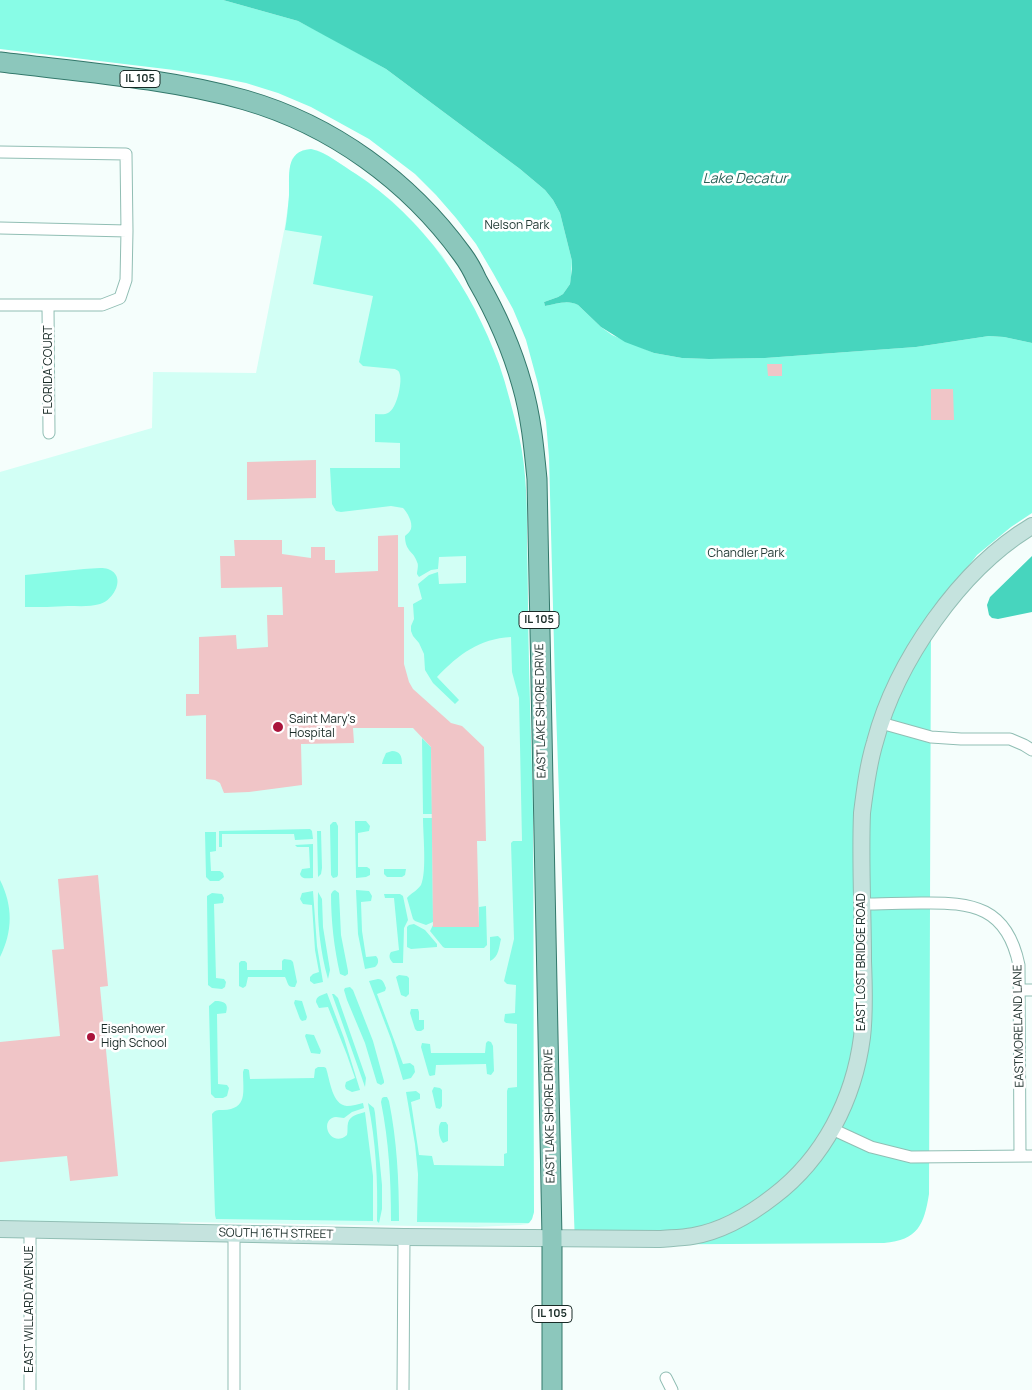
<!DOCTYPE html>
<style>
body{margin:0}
canvas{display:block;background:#f5fefc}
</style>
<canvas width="1032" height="1390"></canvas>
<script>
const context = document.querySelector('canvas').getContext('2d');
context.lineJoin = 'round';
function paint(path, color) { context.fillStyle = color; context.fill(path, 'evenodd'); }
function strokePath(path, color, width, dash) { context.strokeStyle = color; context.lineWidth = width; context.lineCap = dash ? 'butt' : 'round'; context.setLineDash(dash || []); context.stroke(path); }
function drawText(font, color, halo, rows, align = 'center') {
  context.font = font + ' Manrope,sans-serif'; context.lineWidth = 5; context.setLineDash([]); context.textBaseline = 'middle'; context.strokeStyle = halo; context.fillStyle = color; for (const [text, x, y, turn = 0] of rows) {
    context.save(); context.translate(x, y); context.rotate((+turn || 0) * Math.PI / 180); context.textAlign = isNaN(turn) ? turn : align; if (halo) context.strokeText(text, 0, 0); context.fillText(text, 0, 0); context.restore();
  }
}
paint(new Path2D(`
 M311 149 319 151 327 155 365 180 392 201 418 227 442 255 462 288 481 323 499 364 519 439 524 475 527 510 528 640 533 813 534 1212 532 1219 528 1224 520 1225 476 1227 181 1222 164 1232 0 1229V472L152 428 153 372 256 373 285 226 289 198 290 166 292 159 297 154 303 150Z`), '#d2fff5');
paint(new Path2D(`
 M0 0H223L298 21 325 35 386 69 520 169 545 190 553 200 560 213 572 261 571 278 570 284 563 294 558 297 544 302 545 306C555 304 569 299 578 305L601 327 612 335 654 353 682 358 709 359 765 358 916 347 989 336 1004 337 1032 343V513L1011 527 977 555 931 614 929 1194C924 1225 918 1240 884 1243L575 1245 555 682 549 457 546 422 538 384 526 340 513 309 493 273 476 244 456 218 436 195 415 174 369 139 311 107 278 93 246 83 211 76 174 70 0 49Z
 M311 149C328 153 341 165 356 174 423 218 472 289 499 364 507 387 513 412 519 436 527 471 527 509 527 545 528 585 528 625 529 665 530 715 532 765 533 815 534 947 533 1080 534 1212L532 1219 529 1223 417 1222 418 1174 415 1144 406 1092 416 1091 420 1094V1099L411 1102 419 1155 432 1156 434 1165 504 1166V1154L507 1153V1091L508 1088 517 1087V1024L506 1023 504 1021 505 1014 515 1013 516 985 507 984 504 981 514 939 511 843 513 841H522L519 698 512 672 511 637C479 639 459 654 437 677L459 700 455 704 433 683 425 670 424 654 419 643 413 636 411 631V626L414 619 413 604 422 599 418 584 429 575 438 572 439 584 466 583V556L439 557 438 569 431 570 419 577 417 574C417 571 419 565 417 562 414 551 405 552 405 536 407 534 410 532 411 529 413 522 407 512 403 508L391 506 341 512 336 511 332 504 330 468H400V443L375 442V414C379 414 385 415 388 413 397 409 402 383 400 375 399 370 398 371 395 369L363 366 359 362 373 296 313 284 322 236 285 230C287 219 288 207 289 195 290 176 284 151 311 149Z
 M84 569C91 569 101 567 108 569 127 576 114 600 100 604 90 607 79 606 68 606 54 607 40 607 25 607V575Z
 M422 738 431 747 432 814H423Z
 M392 751C400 751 402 756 402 764H382L383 760 386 753Z
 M423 818H432L433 922 426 925 415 921 413 919 407 898C411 893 417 891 421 885 427 872 423 834 423 818Z
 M355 821H366L370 826 369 831 358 833V867H367L370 869V875L366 877 356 878Z
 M333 822H336L338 826V875L337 877 333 878 331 875 330 825Z
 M310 829 312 831 313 839 295 840 294 834H222V847H219V831Z
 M317 831H321L322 868 321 874 318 877Z
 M205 832H216V851L210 852 211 871H220L223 873 224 877 219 881H210L206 877Z
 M313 844V878C308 878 302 880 300 874L302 869 310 868 309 847H297L295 845Z
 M384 869H406L405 875 402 877H387L384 874Z
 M0 880C13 906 13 931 0 957Z
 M335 890 339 893 341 935 348 971V974L345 976 340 974C334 948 331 921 331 894L333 891Z
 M356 890 369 891 372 896 371 901 361 902 362 931 366 957 376 956C379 959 379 964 375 967L365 969 358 934Z
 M313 891 317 946 323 982 314 984 310 981V977L313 974 319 972 315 950 312 905 303 904 300 899 302 893Z
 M318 892 322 899 323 927 330 970 328 979C320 951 317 921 318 892Z
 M212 893 222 894 224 898 223 903 214 904 216 978 224 979 226 982 225 987 222 989 212 988 208 985 207 898V896Z
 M384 894H400L403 896 408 920 404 928 403 963H393C390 960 388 956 391 952L399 950 394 898H385Z
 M486 906 487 945 484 948H445L443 947 430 931 433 925V927H479V907Z
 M414 924 425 930 437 944V947L411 949 407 947V927L409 925Z
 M498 936 501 939C499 947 499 957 490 961V937Z
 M284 959 291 960 293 962 297 982 295 987C287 988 288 982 285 977H248L246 986 243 988 239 986V963L241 961H245L247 963V970H282V961Z
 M399 975 407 976 409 978V994L406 997 401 995 396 977Z
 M378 979C383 979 384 983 386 988L385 991 377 994 403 1064 410 1063 414 1066 415 1072 411 1078 403 1080 391 1039 369 981Z
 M350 987 353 990 373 1041 384 1081V1083L381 1085 377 1083 365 1043 347 1000 344 990 345 988Z
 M327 993 344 1038 360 1090 352 1092 346 1089 345 1086 346 1082 355 1078 347 1055 328 1007 319 1008 316 1002C316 996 322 995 327 993Z
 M332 994H334L338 998 366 1078 365 1087Z
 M295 1000 302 1001 307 1017 306 1020 302 1021 300 1019 294 1003Z
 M215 1001C224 1001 229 1003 226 1013L217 1014 218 1084 227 1085 229 1088 227 1096 223 1098H215L211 1094 209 1006Z
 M411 1009H418L419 1012V1020H424V1029L421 1031H417L415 1029 410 1013Z
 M306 1034 314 1035 321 1051 320 1054 311 1053 305 1036Z
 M488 1041 491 1042 493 1046 494 1071 491 1075 487 1074 486 1064 436 1065 435 1075 430 1076 429 1075 421 1047 422 1043 430 1044 431 1053H485L486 1043Z
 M318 1067H324L326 1068C330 1080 332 1105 347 1106 352 1106 358 1104 363 1103L364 1108 352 1112 344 1118C340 1118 336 1116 332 1118 320 1124 332 1148 347 1135 348 1131 347 1127 348 1123 350 1115 359 1114 365 1112L373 1176V1221L216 1219 215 1215 212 1114C215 1110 217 1110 223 1110 248 1109 243 1092 243 1072L244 1069H247L249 1070 250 1079 314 1078 315 1069Z
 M434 1087 440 1088 442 1090V1106L440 1109 436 1108 432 1091Z
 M384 1097H387L389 1101C397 1141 399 1180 399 1221H391C391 1180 389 1142 381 1102L382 1098Z
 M368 1103 374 1108 375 1113 382 1185V1209L379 1223 377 1221C378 1181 376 1142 368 1103Z
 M441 1122H446L448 1125V1141L443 1143C439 1139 437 1126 441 1122Z`), '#88fce6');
paint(new Path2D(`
 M223 0H1032V343L1004 337 989 336 916 347 765 358 709 359 682 358 654 353 625 342 601 327 578 305C568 299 555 304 545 306L544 302 558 297 563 294 570 284 572 269V261L560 213 553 200 545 190 520 169 386 69 298 21Z
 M1032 556V612L998 619 992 618 989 615 987 605 990 597Z`), '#47d5be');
paint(new Path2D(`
 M767 364H782V376H768Z
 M931 389H953L954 420H931Z
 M316 460V498L247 500V462Z
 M398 535V607H404V664L409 682 413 689 451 723 462 726 484 747 486 841H477L479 927H433L431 747 413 728H353L354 743 301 744 302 785 249 792 224 793 220 783 215 780 206 779V715L186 716V694H199V637L236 635 237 649 268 647 267 615H283L282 587 221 588 220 556H235L234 540H282V554L311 558V547H325V560H335V573L378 571V536Z
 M98 875 108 986 100 987 118 1176 70 1181 67 1156 0 1162V1042L60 1036 52 950 64 949 58 879Z`), '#f0c5c7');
const street = new Path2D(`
 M0 152 126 154 127 231 126 280 120 298 102 305H0
 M0 228 127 231
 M48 306 49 433
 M881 723 931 737 961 739H1010L1024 745 1032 750
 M862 904C882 904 901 903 921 903 973 902 1007 907 1019 965L1020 1156
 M1019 990H1032
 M832 1129 871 1147 911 1157 1032 1156
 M666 1378 672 1390
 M30 1390V1229
 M234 1390V1234
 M403 1390 404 1237`);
const secondary = new Path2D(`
 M0 1229 404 1237 659 1239C670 1238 682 1238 693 1236 722 1231 751 1214 774 1196 824 1158 854 1099 862 1037 865 1012 864 986 863 961 863 912 860 862 862 813 865 789 868 765 875 742 896 662 960 569 1032 526`);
const primary = new Path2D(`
 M0 62C81 72 166 78 245 100 332 125 409 181 462 254 468 262 473 271 477 280 496 313 512 349 522 385 531 416 534 448 537 479L552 1238V1390`);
strokePath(street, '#91beb4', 13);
strokePath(secondary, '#91beb4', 18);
strokePath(primary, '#32786b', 21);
strokePath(street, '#fff', 11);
strokePath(secondary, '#c5e3de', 16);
strokePath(primary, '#8cc7bc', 19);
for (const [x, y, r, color] of [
 [278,727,6,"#aa143b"],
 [91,1037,5,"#aa143b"]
]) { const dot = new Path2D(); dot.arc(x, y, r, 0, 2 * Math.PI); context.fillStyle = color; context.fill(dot); strokePath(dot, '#fff', 2); }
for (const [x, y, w] of [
 [140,79,40],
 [539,620,40],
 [552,1314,40]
]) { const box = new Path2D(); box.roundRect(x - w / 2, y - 8.5, w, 17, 4); context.fillStyle = '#fff'; context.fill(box); strokePath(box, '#192b27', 1); }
drawText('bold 11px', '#192b27', null, [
 ["IL 105",140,79],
 ["IL 105",539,620],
 ["IL 105",552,1314]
]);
drawText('12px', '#233b36', '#fff', [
 ["Nelson Park",517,226],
 ["Chandler Park",746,554]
]);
drawText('12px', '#192b27', '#fff', [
 ["FLORIDA COURT",49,370,-90],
 ["EAST LAKE SHORE DRIVE",541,711,-91],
 ["EAST LOST BRIDGE ROAD",862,962,-90],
 ["EASTMORELAND LANE",1019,1026,-91],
 ["EAST LAKE SHORE DRIVE",550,1116,-91],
 ["SOUTH 16TH STREET",276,1234,1],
 ["EAST WILLARD AVENUE",30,1309,-90]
]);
drawText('12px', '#192b27', '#fff', [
 ["Saint Mary's",289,720],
 ["Hospital",289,734],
 ["Eisenhower",101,1030],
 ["High School",101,1044]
], 'left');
drawText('italic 14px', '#296157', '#fff', [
 ["Lake Decatur",745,179]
]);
</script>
